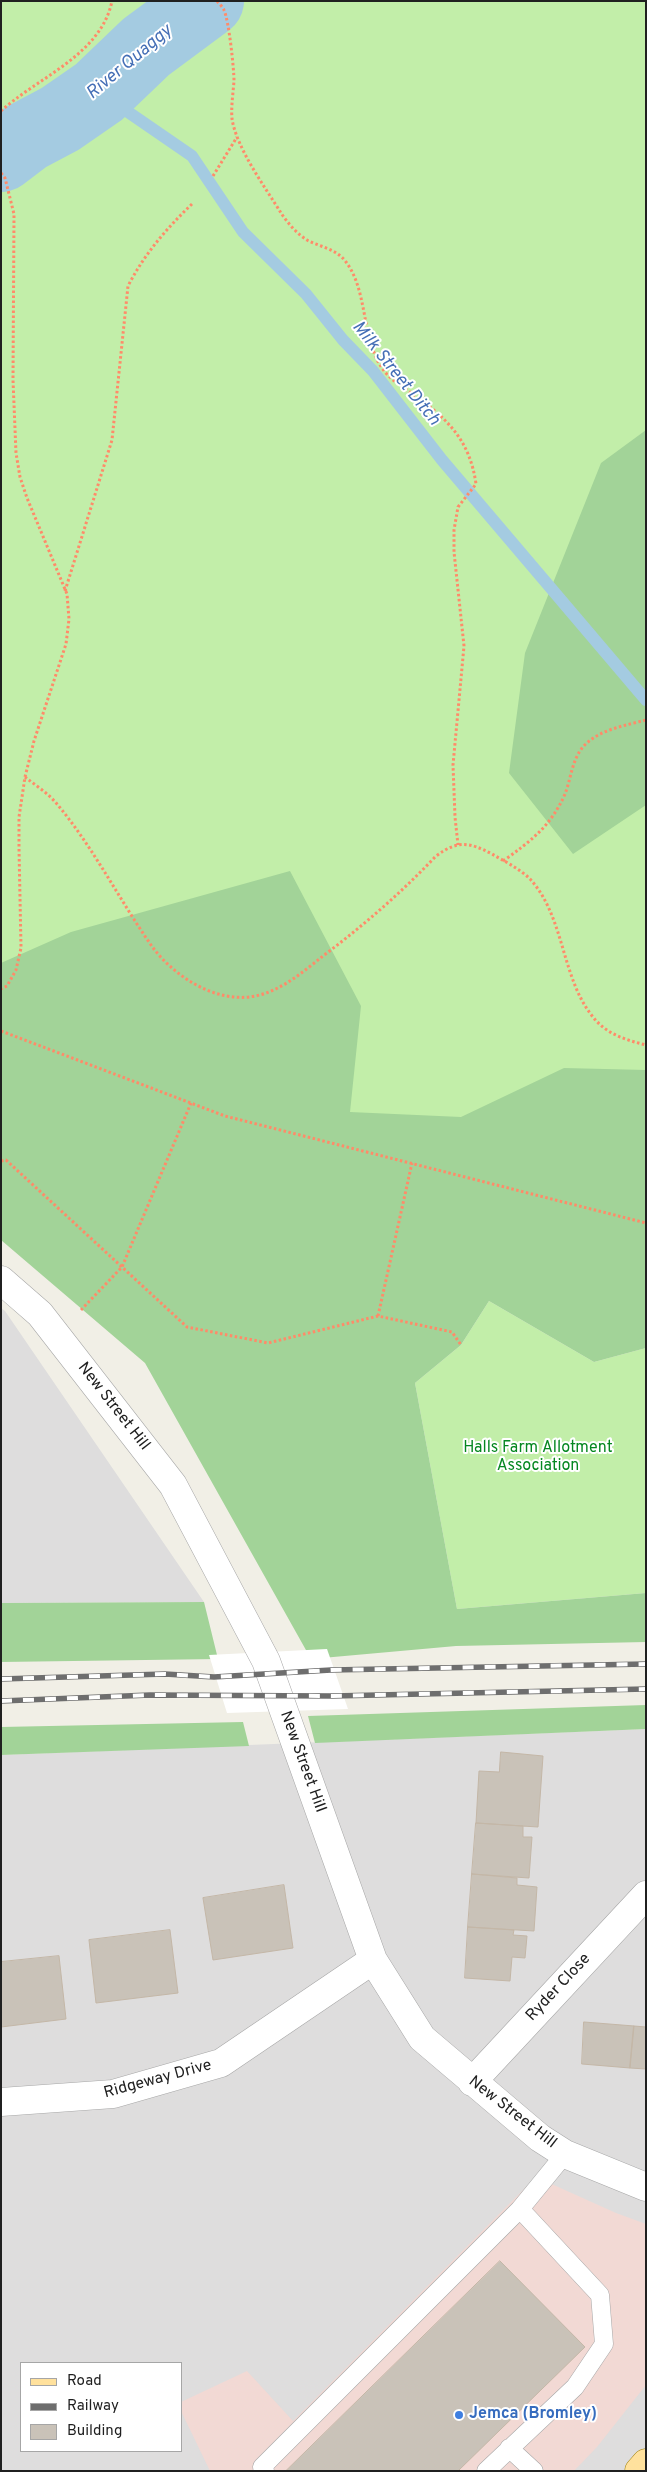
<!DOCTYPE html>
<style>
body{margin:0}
#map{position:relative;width:647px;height:2472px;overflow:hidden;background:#f1efe6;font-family:Overpass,sans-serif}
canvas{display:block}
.frame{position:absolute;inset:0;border:2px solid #202020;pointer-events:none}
.legend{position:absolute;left:20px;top:2362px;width:162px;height:90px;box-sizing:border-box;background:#fff;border:1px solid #a6a6a6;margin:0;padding:6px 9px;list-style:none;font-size:15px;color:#202020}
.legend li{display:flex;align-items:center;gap:10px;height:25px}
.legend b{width:25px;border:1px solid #a6a6a6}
</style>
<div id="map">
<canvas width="647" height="2472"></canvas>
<div class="frame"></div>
<ul class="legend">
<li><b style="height:6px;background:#ffe19d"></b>Road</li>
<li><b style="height:6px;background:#6e6e6e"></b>Railway</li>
<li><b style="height:14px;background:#c9c2b8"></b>Building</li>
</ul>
</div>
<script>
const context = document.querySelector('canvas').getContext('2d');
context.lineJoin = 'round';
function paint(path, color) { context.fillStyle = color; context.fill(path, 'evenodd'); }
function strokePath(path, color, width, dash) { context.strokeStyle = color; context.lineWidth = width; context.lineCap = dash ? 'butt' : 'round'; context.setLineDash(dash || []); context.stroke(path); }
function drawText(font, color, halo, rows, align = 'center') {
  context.font = font + ' Overpass,sans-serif'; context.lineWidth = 4; context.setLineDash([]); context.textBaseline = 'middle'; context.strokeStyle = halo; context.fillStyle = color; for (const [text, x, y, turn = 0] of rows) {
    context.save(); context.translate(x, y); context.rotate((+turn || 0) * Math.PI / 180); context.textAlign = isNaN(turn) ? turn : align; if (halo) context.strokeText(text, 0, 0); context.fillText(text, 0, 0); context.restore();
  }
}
paint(new Path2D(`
 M1 1308 5 1311 204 1602 1 1603Z
 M646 1729V2471H1V1755ZM21 2363H181V2451H21Z`), '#dedddd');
paint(new Path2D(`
 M536 2177 616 2213 646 2224V2385L597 2447 574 2471H210L181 2411V2402L247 2371 293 2421Z`), '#f2d9d4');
paint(new Path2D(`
 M1 1H646V1189L343 1123 1 1003Z
 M489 1301 594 1362 646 1348V1593L457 1609 415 1383 461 1345Z`), '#c2eea9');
paint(new Path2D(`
 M646 430V805L573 854 509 773 525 653 601 463Z
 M290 871 361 1006 350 1112 461 1117 564 1068 646 1070V1348L594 1362 489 1301 461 1345 415 1383 457 1609 646 1593V1642L456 1646 311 1659 145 1363 1 1240V963L71 932Z
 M204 1602 218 1659 1 1662V1603Z
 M646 1705V1729L315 1743 308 1716Z
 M243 1722 249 1746 1 1755V1727Z`), '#a2d398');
paint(new Path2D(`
 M327 1649 348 1709 227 1713 209 1655Z`), '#fff');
strokePath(new Path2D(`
 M99 92 192 156 243 232 306 294 343 340 373 371 442 460 646 700`), '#a4cbe1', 12);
strokePath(new Path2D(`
 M1 156 26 137 60 119 99 92 146 47 208 1`), '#a4cbe1', 72);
const building = new Path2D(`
 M501 1752 543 1756 538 1827 476 1823 479 1771 499 1772Z
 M476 1823 523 1826V1837H532L529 1878 472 1874Z
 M472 1874 517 1878V1885L537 1887 534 1931 468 1927Z
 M284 1885 293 1948 213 1960 203 1898Z
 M468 1927 514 1930 513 1935 527 1936 525 1958 512 1957 510 1981 465 1978Z
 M170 1930 178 1993 96 2003 89 1940Z
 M59 1956 66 2019 1 2027V1962Z
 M584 2022 634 2026 630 2068 582 2064Z
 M634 2026 646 2027V2069L630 2068Z
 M500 2261 585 2347 458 2471H286Z`);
paint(building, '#c9c2b8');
strokePath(building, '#c4b7a7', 1);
const lane = new Path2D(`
 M520 2209 565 2154
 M509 2448 534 2471
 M265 2471 262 2467 520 2209 600 2295 604 2344 575 2387 486 2471`);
const street = new Path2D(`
 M1 1280 40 1314 173 1485 266 1661 373 1960 422 2038 540 2138 565 2154 646 2187
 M472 2082 646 1895
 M1 2102 113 2094 221 2063 373 1960`);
const primary = new Path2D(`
 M639 2471 646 2463`);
strokePath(lane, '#a7a7a7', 19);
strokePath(street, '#a7a7a7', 29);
strokePath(primary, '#9c7c00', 29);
strokePath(new Path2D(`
 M217 1C219 4 223 7 224 10 229 21 234 69 234 81 233 94 231 107 232 119 237 149 265 187 281 213 287 222 297 234 307 240 320 247 337 249 346 262 368 291 361 337 382 368 390 380 403 387 414 395 448 419 470 441 476 484L458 507 454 530V552L464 646 453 765 455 817 458 845
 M1 111C38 77 101 55 112 1
 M1 173 5 178 14 214 13 380 16 453 20 477 27 498 67 594 69 619 66 644 34 741 25 777 19 817V848L21 948 16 970 7 986 1 989
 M213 176 237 137
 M65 591 112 440 128 286C145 253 167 228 193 203
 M25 777C35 785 48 793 57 804 93 847 119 899 151 945 173 976 216 1004 255 996 281 991 303 972 323 956 364 925 401 893 436 856 458 840 469 842 492 854 504 861 520 869 530 879 565 917 561 978 593 1017 606 1034 626 1040 646 1045
 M503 861C531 841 551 826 565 794 572 776 572 755 588 742 603 729 627 725 646 720
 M1 1031 225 1116 646 1223
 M1 1161 6 1160 187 1327 268 1343 378 1316 452 1332 461 1345
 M81 1310 122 1267 191 1103
 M378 1316 412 1163`), '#ff8b69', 3, [2.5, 2.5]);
strokePath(lane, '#fff', 18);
strokePath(street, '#fff', 28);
strokePath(primary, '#ffe19d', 28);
const rail = new Path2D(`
 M1 1679 165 1674 214 1677 331 1670 646 1664
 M1 1701 150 1695 333 1696 646 1689`);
strokePath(rail, '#6e6e6e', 5.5);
strokePath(rail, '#fff', 4, [11]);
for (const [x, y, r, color] of [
 [459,2415,5,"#3f7fe0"]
]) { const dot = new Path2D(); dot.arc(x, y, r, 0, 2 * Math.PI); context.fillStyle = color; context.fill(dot); strokePath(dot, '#fff', 2); }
drawText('16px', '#202020', '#fff', [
 ["New Street Hill",113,1407,52],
 ["New Street Hill",302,1762,70],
 ["Ryder Close",559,1988,-47],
 ["Ridgeway Drive",158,2080,-15],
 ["New Street Hill",512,2113,38]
]);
drawText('16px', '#058720', '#fff', [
 ["Halls Farm Allotment",538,1449],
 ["Association",538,1467]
]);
drawText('bold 16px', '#366cbe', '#fff', [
 ["Jemca (Bromley)",469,2415]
], 'left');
drawText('italic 18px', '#456fb6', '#fff', [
 ["River Quaggy",130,63,-40],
 ["Milk Street Ditch",395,374,51]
]);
</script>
